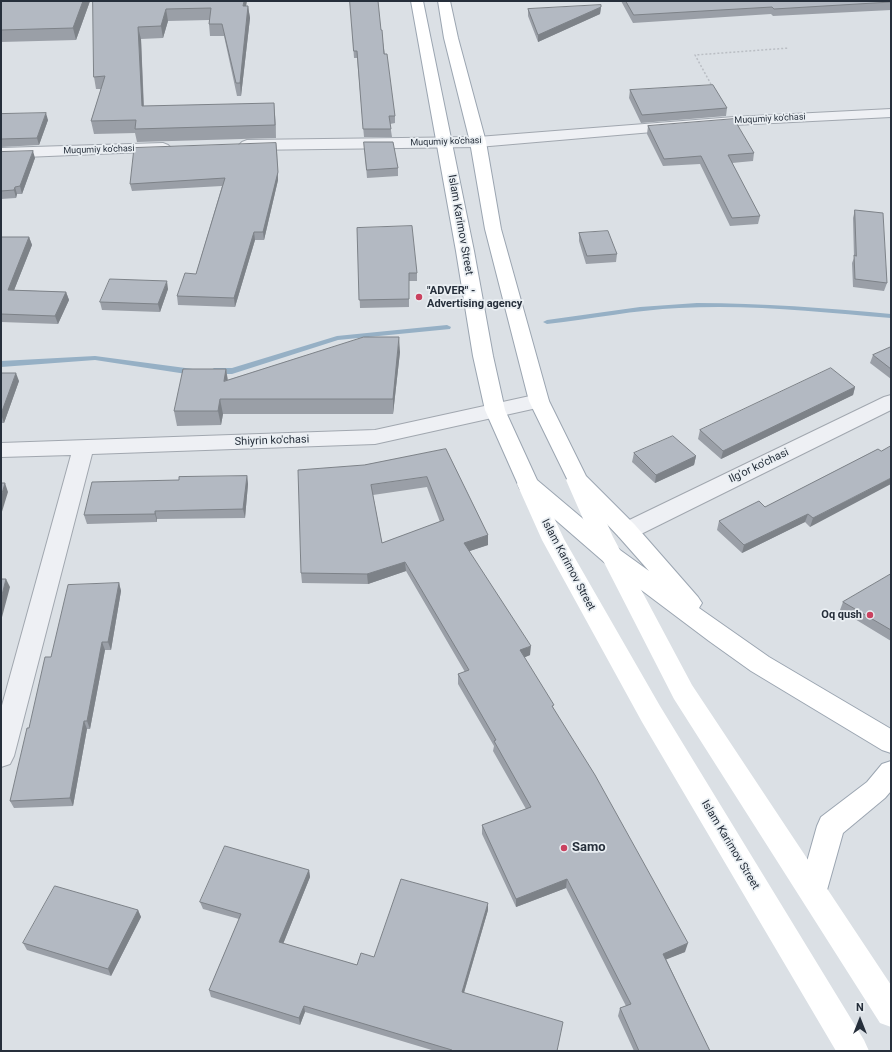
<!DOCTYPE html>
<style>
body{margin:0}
#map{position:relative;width:892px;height:1052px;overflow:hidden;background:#dbe0e5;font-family:Roboto,sans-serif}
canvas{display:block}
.frame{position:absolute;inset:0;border:2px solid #262f3b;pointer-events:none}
.north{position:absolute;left:840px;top:1000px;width:40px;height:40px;-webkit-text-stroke:3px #eaeff3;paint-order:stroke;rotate:0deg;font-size:11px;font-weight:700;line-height:16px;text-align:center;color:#262f3b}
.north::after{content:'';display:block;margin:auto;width:14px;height:18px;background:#262f3b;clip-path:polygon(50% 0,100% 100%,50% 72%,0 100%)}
</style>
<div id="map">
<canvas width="892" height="1052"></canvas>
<div class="frame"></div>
<div class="north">N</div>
</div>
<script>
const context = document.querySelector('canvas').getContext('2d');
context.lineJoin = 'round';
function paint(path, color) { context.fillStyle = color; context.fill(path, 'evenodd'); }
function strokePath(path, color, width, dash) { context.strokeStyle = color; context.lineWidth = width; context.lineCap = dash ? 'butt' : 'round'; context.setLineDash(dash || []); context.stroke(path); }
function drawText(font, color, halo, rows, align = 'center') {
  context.font = font + ' Roboto,sans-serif'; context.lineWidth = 3.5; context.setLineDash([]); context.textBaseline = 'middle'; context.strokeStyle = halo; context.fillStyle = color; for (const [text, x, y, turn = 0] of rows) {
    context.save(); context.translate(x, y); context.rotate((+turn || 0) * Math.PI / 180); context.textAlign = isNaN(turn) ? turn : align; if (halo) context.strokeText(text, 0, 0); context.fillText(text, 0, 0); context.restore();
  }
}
paint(new Path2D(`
 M697 303C762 303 826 308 891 314V318C821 312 750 304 679 308 635 310 591 319 547 324L543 322 547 320 640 307Z
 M447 325 451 327 450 329 338 340 232 374H214L210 371 214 368H232L337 336Z
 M95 356 193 369 197 372 193 375 95 360 1 367V361Z`), '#96b0c5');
const minor = new Path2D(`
 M891 109V117L734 125 478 147 247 150 242 148 239 145 242 142 247 140 478 137 734 117Z
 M163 143 168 145 171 148 168 151 1 158V148Z
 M539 394 546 396 549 401 546 406 375 444 92 454 14 756 10 764 1 767V709L71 455 1 457V443L375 430Z
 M891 395V410L635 537 627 539 619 537 616 531 619 525 884 397Z`);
const primary = new Path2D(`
 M411 1H423L474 251 493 356 505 410 537 480 620 550 649 571 619 537 570 485 529 401 485 229 470 142 444 38 438 1H450L458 38 486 142 501 229 549 401 586 476 635 525 698 597 702 603 699 608 769 657 891 729V753L882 750 751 671 709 641 604 562 520 489 485 410 473 356 456 251Z
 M891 761V791L885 798 843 833 827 890 823 899 813 903 803 899 799 890 817 826 821 817 867 782 882 764Z`);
strokePath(minor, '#a1a7af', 2);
strokePath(primary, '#9ba5b1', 2);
strokePath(new Path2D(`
 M713 88 695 55 789 48`), '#babec4', 1.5, [2, 2]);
paint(minor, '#eef0f4');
paint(new Path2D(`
 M577 473 584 475 588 480 613 537 692 685 891 985V1027L880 1023 674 699 591 537 566 480 570 475Z
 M528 476 536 479 564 539 660 706 864 1040 869 1051H836L642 722 542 540 517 484 520 479Z`), '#fff');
paint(primary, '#fff');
paint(new Path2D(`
 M1 1H90L76 40 1 42Z
 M93 1 248 6 250 18 241 96H237L224 36H210L209 24V20L168 21 163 38 141 39 144 106 275 115 276 138 137 142 135 133 94 134 91 121 101 89H96L94 77Z
 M350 1 381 30 395 116V123L390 124 392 137H364L357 58H354Z
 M621 1H891V10L773 16 771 14 633 23Z
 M601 7 600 14 538 42 528 16V9Z
 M630 90 727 108 726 116 641 123 629 98Z
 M1 114 48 120 39 145 1 147Z
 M648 126 754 153 753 161 732 163 760 216 758 224 730 226 700 164 663 166 647 134Z
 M364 142 398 168V176L367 178Z
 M277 151 278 180 264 240H255L235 307 178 305 177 296 196 274 222 186 132 191 130 184Z
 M1 152 35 158 22 194H17L16 198 1 199Z
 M855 210 887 283 884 291 853 287 852 263 854 258 853 218Z
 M357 228 417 273V281H409V307L360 308Z
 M579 233 617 254 616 262 586 264 579 241Z
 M1 237H29L32 245 14 290 66 292 69 300 58 324 1 322Z
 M168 289 160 312 102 310 100 302Z
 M891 347V379L870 363 873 355Z
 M400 352 393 414H223L221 425 177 426 174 411 226 369 228 380Z
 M1 373 19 381 4 423H1Z
 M855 387 853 395 721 459 698 439 700 430Z
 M446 449 488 535V545L469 551 530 655 524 657 554 709 685 952 666 959 710 1051H634L618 1016 620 1008 626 1006 566 888 516 907 482 834V825L526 809 493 751 494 746 458 684V674L465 672 406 571 368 584 302 583 301 573 364 465ZM427 487 440 522 382 543 373 495Z
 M878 449 810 527 805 522 742 553 717 530 719 521 765 507Z
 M634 453 696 456 694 465 655 483 632 462Z
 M247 476 248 484 245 518 157 519V522L87 524 84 515 179 480Z
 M891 574V641L840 610 843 602Z
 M119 583 121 591 111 650H105L90 729H87L73 806 14 808 10 801 29 728 51 657Z
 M309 870 310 877 283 944 357 965 374 957 488 910 464 993 557 1051H435L305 1012 300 1025 211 997 209 990 239 919 203 909 200 902Z
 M138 910 141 917 111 976 27 950 23 943Z`), '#9a9fa7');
paint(new Path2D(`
 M83 1H90L76 40 73 28Z
 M244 1H247L244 19 243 6Z
 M248 6 250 18 241 96 240 83Z
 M601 7 600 14 538 42V35Z
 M166 9 168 21 163 38 161 26Z
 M138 27 141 39 144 119 142 106Z
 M274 103 275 115 276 138 275 125Z
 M46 113 48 120 39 145 37 138Z
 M276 143 278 180 264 240 263 232Z
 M33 151 35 158 22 194 20 186Z
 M15 187 17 194 16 198 14 190Z
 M254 232 255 240 235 307 234 298Z
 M29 237 32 245 11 298 8 290Z
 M167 281 168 289 160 312 158 304Z
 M66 292 69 300 58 324 55 316Z
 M399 337 400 352 393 414V399Z
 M226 369 228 384 224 381Z
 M16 373 19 381 4 423 1 414Z
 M855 387 853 395 721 459 723 451Z
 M220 399 223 414 221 425 218 411Z
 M696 456 694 465 655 483 656 475Z
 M247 476 248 484 245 518 243 509Z
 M891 478V484L810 527 813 518Z
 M5 483 8 492 1 515V497Z
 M155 511 157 519V522L155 514Z
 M808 514 805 522 742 553 744 545Z
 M488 535V545L464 553V543Z
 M405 562 406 571 368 584 367 574Z
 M6 579 10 587 1 621V599Z
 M119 583 121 591 111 650 108 642Z
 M102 642 105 650 90 729 87 721Z
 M531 646 530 655 519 660 520 650Z
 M84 721 87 729 73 806 70 798Z
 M309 870 310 877 281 949 279 942Z
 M567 879 566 888 516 907V899Z
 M488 903V910L462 999V992Z
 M138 910 141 917 111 976 108 969Z
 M688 943 685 952 660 962 663 954Z
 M304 1006 305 1012 300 1025 299 1018Z`), '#7d8288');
const building = new Path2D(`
 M1 1H83L73 28 1 30Z
 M93 1H244L243 6H248L240 83H236L222 24H209L211 8 166 9 161 26 138 27 142 106 274 103 275 125 135 129 136 120 91 121 105 76 94 77Z
 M350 1H378L381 30H382L384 54H387L395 116H389L391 129H363L357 51H354Z
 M626 1H891V2L774 9 772 7 634 15Z
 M601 5V7L538 35 528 9Z
 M713 85 727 108 642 115 630 90Z
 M46 113 37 138 1 139V114Z
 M734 119 754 153 728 155 760 216 732 218 701 156 664 159 648 126Z
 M364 142H393L398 168 367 170Z
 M276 143 278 172 263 232H254L234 298 177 296 185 273 196 274 225 178 130 184 134 148Z
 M33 151 20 186 15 187 14 190 1 191V152Z
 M855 210 883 213 887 283 855 279 854 255 856 256Z
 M412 226 417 273H409V299L359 300 357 228Z
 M608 231 617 254 587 256 579 233Z
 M1 237H29L8 290 66 292 55 316 1 314Z
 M110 279 167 281 158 304 100 302Z
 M364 337H399L393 399H220L218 411H174L183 369H226L224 381Z
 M891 347V369L873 355Z
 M831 368 855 387 723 451 700 430Z
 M1 373H16L1 414Z
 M673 436 696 456 656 475 634 453Z
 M891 446V478L813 518 808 514 744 545 719 521 759 501 765 507 878 449 881 451Z
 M446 449 488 535 464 543 531 646 520 650 554 705 552 706 595 775 688 943 663 954 710 1051H639L620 1008 631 1004 567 879 516 899 482 825 531 807 494 741 496 740 458 674 469 670 405 562 367 574 301 573 298 470 364 465ZM427 477 444 520 382 543 371 485Z
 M247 476 243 509 155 511V514L84 515 92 482 179 480V477Z
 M1 483H5L1 497Z
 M891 574V630L843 602Z
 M1 579H6L1 599Z
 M119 583 108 642H102L87 721H84L70 798 10 801 27 728H29L45 657H51L68 585Z
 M225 846 309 870 279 942 357 965 361 953 374 957 401 879 488 903 462 992 563 1022 557 1051H452V1050L304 1006 299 1018 209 990 241 914 200 902Z
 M55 886 138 910 108 969 23 943Z`);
paint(building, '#b3b9c2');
strokePath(building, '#7d8288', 1);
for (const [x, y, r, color] of [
 [419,297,4,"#ca415f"],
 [870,615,4,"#ca415f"],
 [564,848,4,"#ca415f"]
]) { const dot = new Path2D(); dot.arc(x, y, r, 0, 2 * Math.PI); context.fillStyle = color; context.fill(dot); strokePath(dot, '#eaeff3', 1.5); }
drawText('9px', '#262f3b', '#eaeff3', [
 ["Muqumiy ko'chasi",770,119,-3],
 ["Muqumiy ko'chasi",446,142,-2],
 ["Muqumiy ko'chasi",99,150,-2]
]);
drawText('11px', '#262f3b', '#eaeff3', [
 ["Islam Karimov Street",460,225,80],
 ["Shiyrin ko'chasi",272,441,-2],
 ["Ilg'or ko'chasi",759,466,-26],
 ["Islam Karimov Street",568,565,62],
 ["Islam Karimov Street",730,845,59]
]);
drawText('bold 11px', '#262f3b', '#eaeff3', [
 ["\"ADVER\" -",427,291],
 ["Advertising agency",427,304],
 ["Oq qush",862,615,"right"]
], 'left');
drawText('bold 13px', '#262f3b', '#eaeff3', [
 ["Samo",572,848]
], 'left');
</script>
